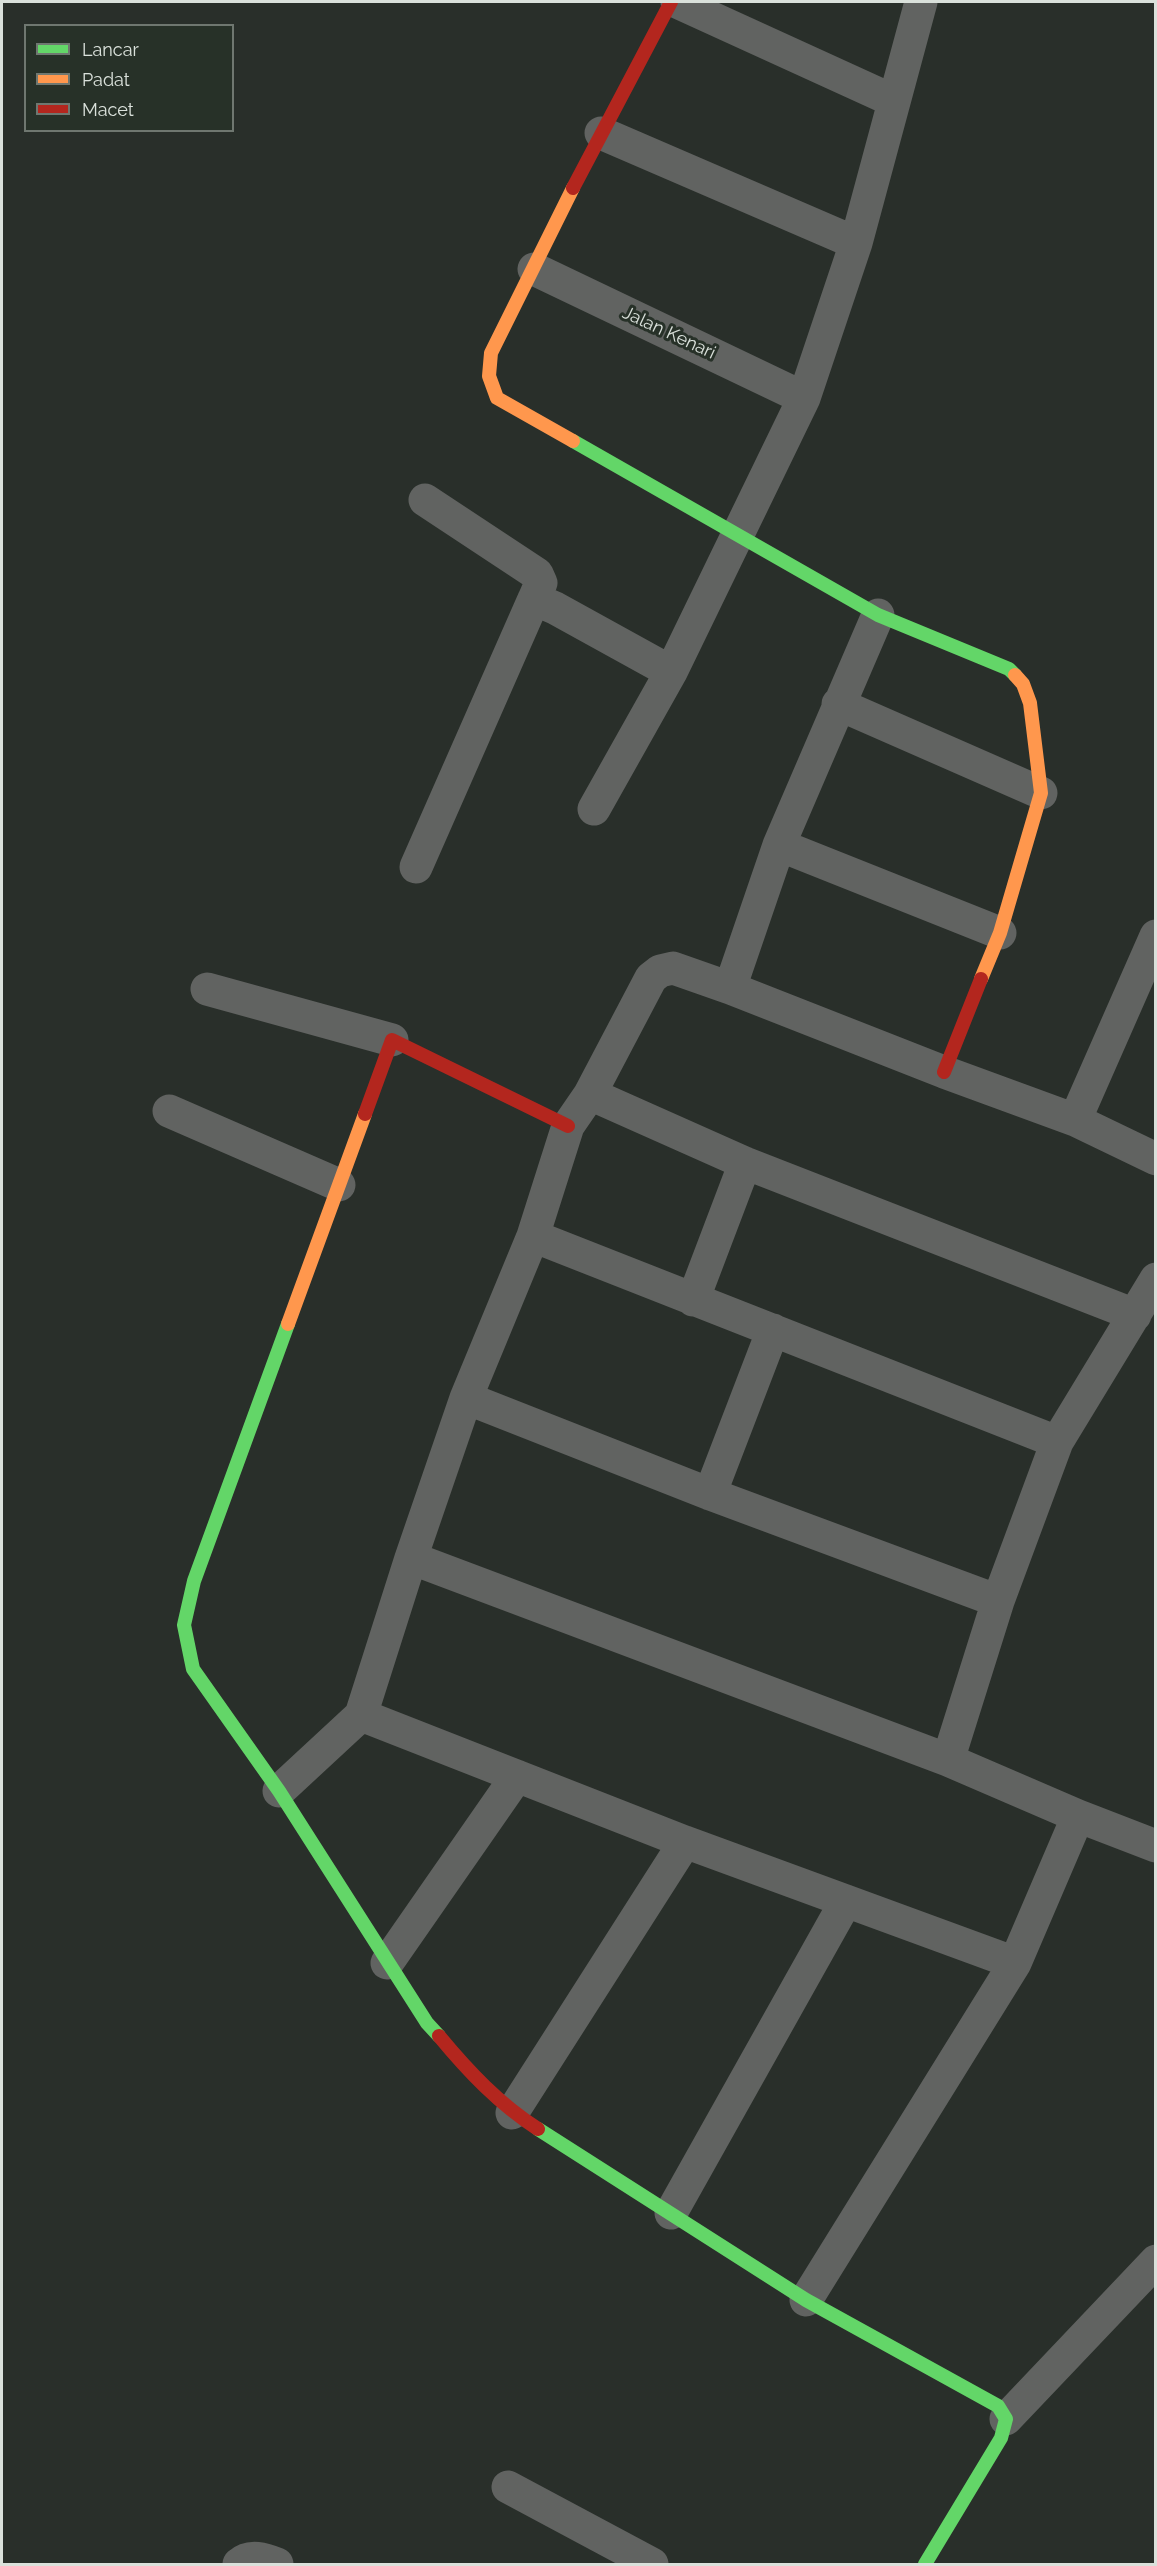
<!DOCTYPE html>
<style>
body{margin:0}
#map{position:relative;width:1157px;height:2566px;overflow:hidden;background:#292f2a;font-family:Raleway,sans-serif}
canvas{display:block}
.frame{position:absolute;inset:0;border:3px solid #dae1db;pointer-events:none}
.legend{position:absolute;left:24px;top:24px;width:210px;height:108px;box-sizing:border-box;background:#273128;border:2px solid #6f7770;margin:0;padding:8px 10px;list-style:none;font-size:18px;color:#dae1db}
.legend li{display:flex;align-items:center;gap:12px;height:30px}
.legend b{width:30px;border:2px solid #6f7770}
</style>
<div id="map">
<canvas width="1157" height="2566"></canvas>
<div class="frame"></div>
<ul class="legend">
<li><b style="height:8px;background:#63d668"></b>Lancar</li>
<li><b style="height:8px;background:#ff974d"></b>Padat</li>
<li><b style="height:8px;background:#b3261e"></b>Macet</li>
</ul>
</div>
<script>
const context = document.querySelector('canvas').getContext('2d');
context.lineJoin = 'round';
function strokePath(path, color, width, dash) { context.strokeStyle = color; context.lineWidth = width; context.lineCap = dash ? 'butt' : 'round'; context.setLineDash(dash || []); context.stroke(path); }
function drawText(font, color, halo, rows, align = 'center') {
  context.font = font + ' Raleway,sans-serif'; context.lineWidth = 6; context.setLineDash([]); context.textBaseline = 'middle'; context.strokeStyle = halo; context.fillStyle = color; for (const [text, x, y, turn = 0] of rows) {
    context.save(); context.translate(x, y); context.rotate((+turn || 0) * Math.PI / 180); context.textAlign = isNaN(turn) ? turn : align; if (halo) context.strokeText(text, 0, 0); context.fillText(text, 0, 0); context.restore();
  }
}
strokePath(new Path2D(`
 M677 2 894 101
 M601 133 856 243
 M534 269 804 398
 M425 500 537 574 541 583 534 599
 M838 704 1041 793
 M594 809 671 672 804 398 856 243 921 2
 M779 845 1000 933
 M416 867 534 599 555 608 671 672
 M730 988 779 845 878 615
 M207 989 392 1040
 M590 1094 745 1163 1135 1315
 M169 1111 339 1185
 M1075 1120 1156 936
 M533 1236 1057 1442
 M693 1300 745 1163
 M466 1398 710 1494 998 1601
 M710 1494 773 1330
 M411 1558 948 1760 1078 1816 1156 1846
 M361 1715 685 1842 1015 1963
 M948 1760 998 1601 1057 1442 1156 1279
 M279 1791 361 1715 411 1558 466 1398 533 1236 568 1126 590 1094 651 978 660 971 673 968 730 988 944 1072 1075 1120 1156 1159
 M387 1963 517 1776
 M512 2113 685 1842
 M671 2213 846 1901
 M806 2300 1015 1963 1078 1816
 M1006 2419 1156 2261
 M508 2487 652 2564
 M239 2564C250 2554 265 2559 277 2564`), '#616361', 33);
strokePath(new Path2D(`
 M573 441 878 615 1009 669 1015 675
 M288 1324 194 1581 184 1625 193 1669 279 1791 427 2023 439 2036
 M538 2129 806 2300 998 2406 1006 2419 1001 2438 925 2564`), '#63d668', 14);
strokePath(new Path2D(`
 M573 441 497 398 489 376 491 353 573 188
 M981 979 1000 933 1041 793 1030 703 1023 684 1015 675
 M288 1324 365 1114`), '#ff974d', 14);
strokePath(new Path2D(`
 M573 188 671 2
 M944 1072 981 979
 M365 1114 392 1040 568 1126
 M439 2036C468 2071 499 2104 538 2129`), '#b3261e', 14);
drawText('18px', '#dae1db', '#273128', [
 ["Jalan Kenari",669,333,25]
]);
</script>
